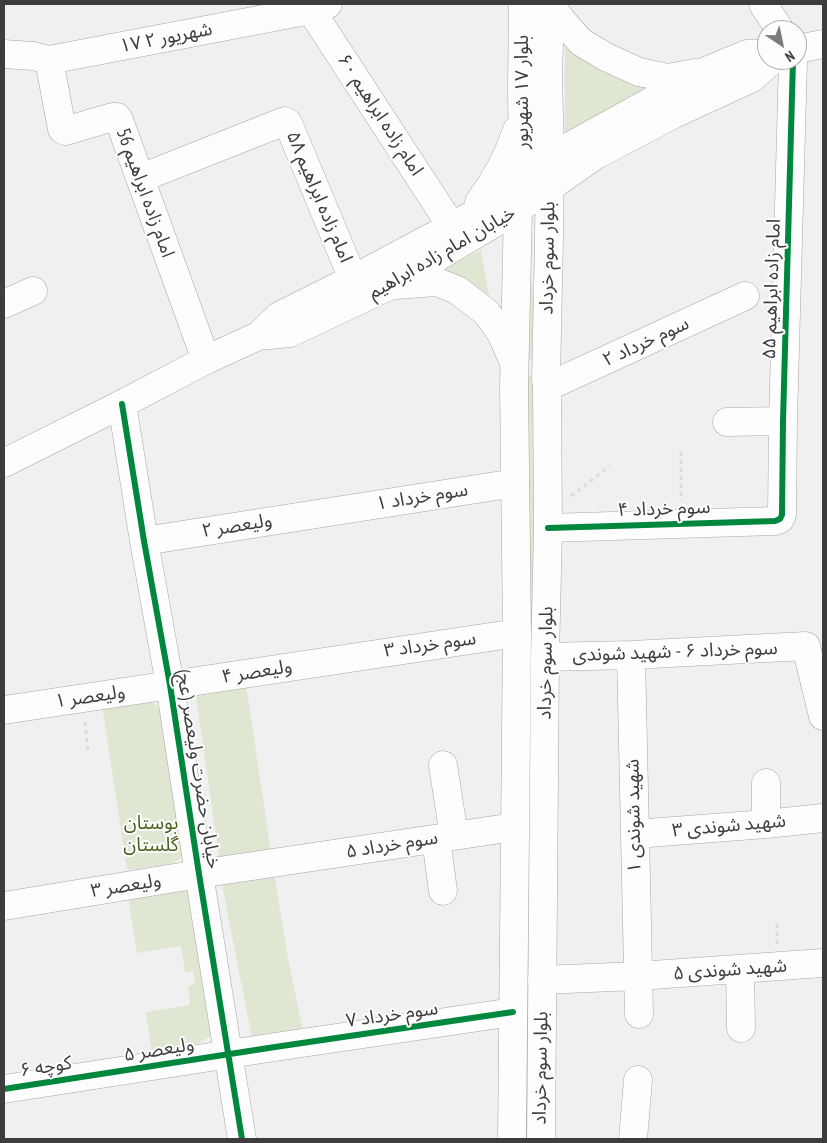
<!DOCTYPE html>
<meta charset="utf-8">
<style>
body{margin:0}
#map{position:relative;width:827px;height:1143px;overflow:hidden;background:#f0f0f0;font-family:"PT Sans Narrow",sans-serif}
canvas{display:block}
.frame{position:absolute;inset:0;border:5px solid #3d3d3d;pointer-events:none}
.north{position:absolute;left:757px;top:20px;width:50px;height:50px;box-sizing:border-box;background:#fdfdfe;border:1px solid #b0b0b1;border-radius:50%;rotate:146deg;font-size:14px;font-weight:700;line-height:20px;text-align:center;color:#3d3d3d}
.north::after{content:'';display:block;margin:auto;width:18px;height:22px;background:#7c7c7c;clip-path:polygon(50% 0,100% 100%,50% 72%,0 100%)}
</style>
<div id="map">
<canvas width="827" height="1143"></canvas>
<div class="frame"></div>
<div class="north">N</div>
</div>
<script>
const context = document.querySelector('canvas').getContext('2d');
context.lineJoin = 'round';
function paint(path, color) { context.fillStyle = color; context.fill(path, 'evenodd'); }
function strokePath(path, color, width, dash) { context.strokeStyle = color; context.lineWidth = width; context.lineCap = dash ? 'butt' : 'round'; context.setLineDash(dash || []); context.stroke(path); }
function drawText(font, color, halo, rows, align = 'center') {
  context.font = font + ' "PT Sans Narrow","Noto Sans Arabic",sans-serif'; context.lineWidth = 4; context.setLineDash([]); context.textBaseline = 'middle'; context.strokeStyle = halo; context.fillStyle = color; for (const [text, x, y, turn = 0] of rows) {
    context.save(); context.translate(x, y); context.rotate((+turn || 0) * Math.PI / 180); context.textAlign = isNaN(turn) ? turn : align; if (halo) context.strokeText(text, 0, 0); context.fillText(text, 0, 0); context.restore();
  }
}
paint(new Path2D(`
 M565 33 666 85 565 138Z
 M481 250 490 302 440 272Z
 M529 280 532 282 536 362 530 360 523 362Z
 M527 375 531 376 535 381 527 1139H516Z
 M246 684 271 853 225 860 219 857 196 697 198 692Z
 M149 700 159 708 184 856 172 864 127 870 102 705Z
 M274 873 287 953 303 1031 252 1038 222 885 228 879Z
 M179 888 193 893 212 1035 196 1045 152 1053 146 1012 190 1005 188 986 195 984 193 971 185 972 181 946 137 953 128 896Z`), '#dfe7d3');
const minor = new Path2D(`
 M307 4 452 227
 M763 4 780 30
 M4 54 33 56 49 60 311 10 328 4
 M49 60 62 129 65 131 113 117H117L119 120 206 360
 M141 178 285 121 288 123 353 279
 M4 304 33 291
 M547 387 745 296
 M122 404 144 541 170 685 199 874 242 1139
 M727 422 783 421
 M548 528 775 521 780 519 782 515 783 421 793 60
 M144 541 515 483
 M631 655 639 1014
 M545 657 631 655 806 646 823 716
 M4 710 517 633
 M443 765 454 836
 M766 824V783
 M635 834 766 824 823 818
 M436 839 443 891
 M4 906 199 874 514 827
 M740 969 741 1028
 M542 980 638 976 823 963
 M4 1089 275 1047 513 1012
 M633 1139 638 1080`);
const major = new Path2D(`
 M550 5 564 23 581 42 606 57 639 72 668 78 695 73
 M797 49 823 44
 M479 202C496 180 508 157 517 130
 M395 285 437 282 457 290 486 312 501 333 513 360
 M258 336 290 333 389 286 518 209 596 155 674 114 752 78 772 60
 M4 463 122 404 206 360 258 336 279 316 353 279 460 222 476 213 521 179 572 145 706 71 747 54H767
 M512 1139 517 633 514 387 518 209 523 164 522 87 523 4
 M541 1139 545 657 548 528 547 387 546 379 549 239 550 149 548 80 550 4`);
strokePath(minor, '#a6a6a7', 29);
strokePath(major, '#a6a6a7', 29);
strokePath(new Path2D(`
 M681 452V501
 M571 496 610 466
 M85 722 88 751
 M777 924V944`), '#dcdcdc', 3, [4, 4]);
strokePath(minor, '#fdfdfd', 28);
strokePath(major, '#fdfdfd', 28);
strokePath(new Path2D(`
 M122 404 144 541 170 685 199 874 242 1139
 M548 528 775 521 780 519 782 515 783 421 793 60
 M4 1089 275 1047 513 1012`), '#00873e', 6);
drawText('19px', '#3d3d3d', '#fdfdfe', [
 ["۱۷ شهریور ۲",166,38,-11],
 ["بلوار ۱۷ شهریور",523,92,-90],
 ["امام زاده ابراهیم ۶۰",380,115,57],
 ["امام زاده ابراهیم 56",145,193,70],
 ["امام زاده ابراهیم ۵۸",319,197,67],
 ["خیابان امام زاده ابراهیم",442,253,-30],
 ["بلوار سوم خرداد",548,258,-89],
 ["امام زاده ابراهیم ۵۵",772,289,-88],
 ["سوم خرداد ۲",646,342,-25],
 ["سوم خرداد ۱",422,497,-9],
 ["سوم خرداد ۴",664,509,-2],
 ["ولیعصر ۲",237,526,-9],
 ["سوم خرداد ۳",430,645,-8],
 ["سوم خرداد ۶ - شهید شوندی",675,652,-2],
 ["بلوار سوم خرداد",546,663,-89],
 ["ولیعصر ۴",257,672,-9],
 ["ولیعصر ۱",90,697,-8],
 ["خیابان حضرت ولیعصر (عج)",198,769,81],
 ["شهید شوندی ۱",634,816,-91],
 ["شهید شوندی ۳",729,826,-5],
 ["سوم خرداد ۵",392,845,-9],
 ["ولیعصر ۳",126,886,-9],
 ["شهید شوندی ۵",730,970,-4],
 ["سوم خرداد ۷",392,1015,-8],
 ["ولیعصر ۵",159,1050,-9],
 ["کوچه ۶",46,1067,-9],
 ["بلوار سوم خرداد",541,1068,-89]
]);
drawText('19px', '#495f19', '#fdfdfe', [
 ["بوستان",151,824],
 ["گلستان",151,846]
]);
</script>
